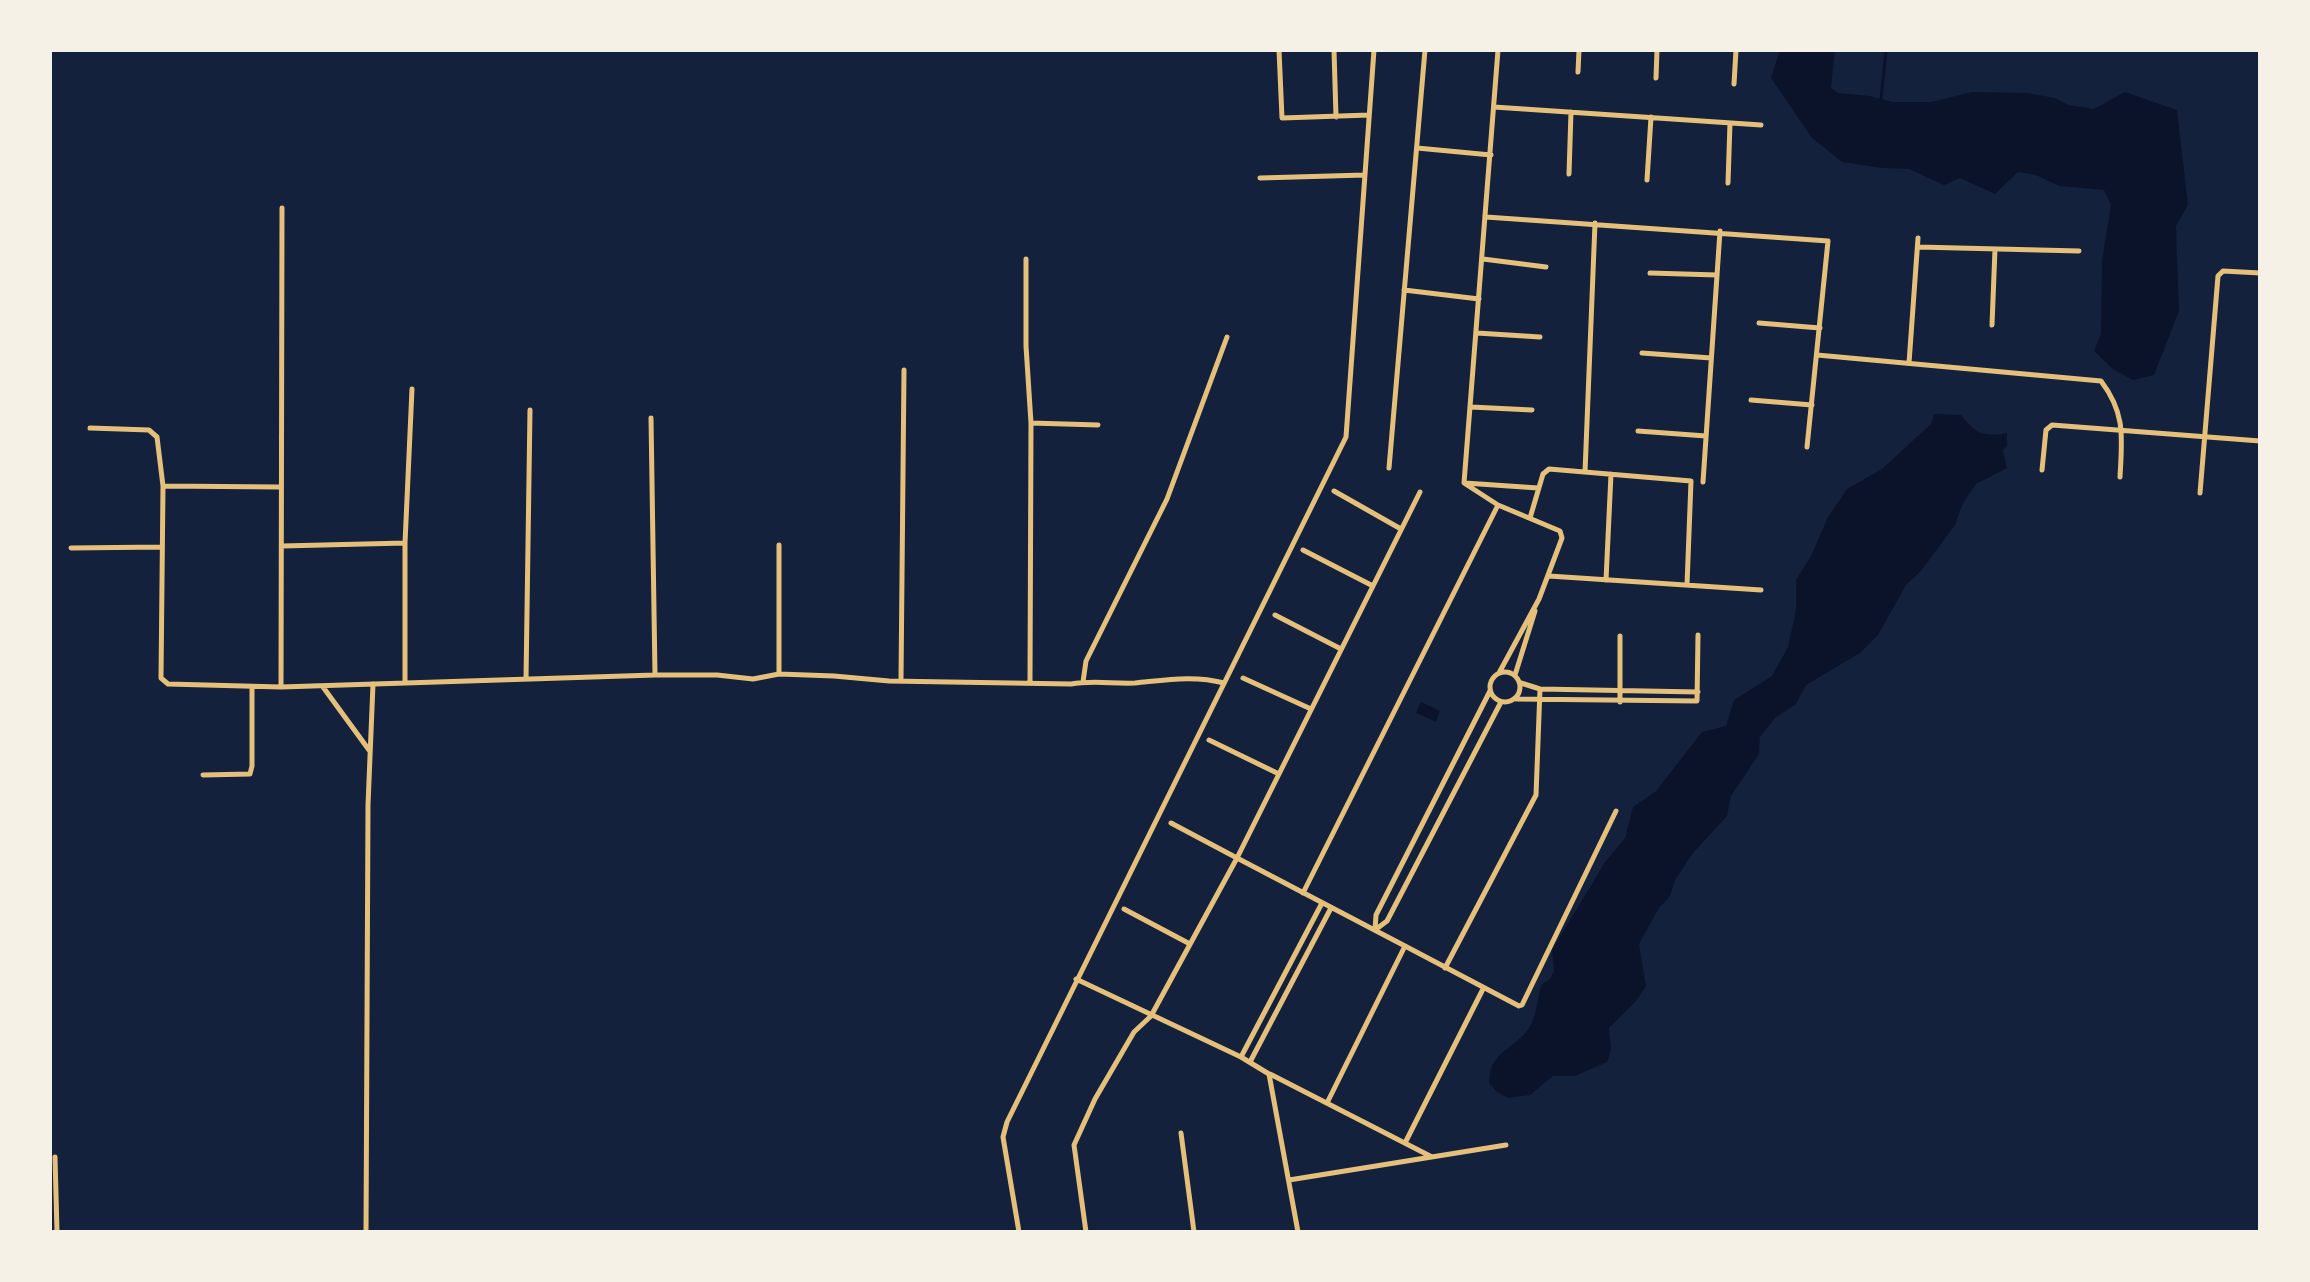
<!DOCTYPE html>
<style>
body{margin:0}
#map{position:relative;width:2310px;height:1282px;overflow:hidden;background:#14213d;font-family:Cabin,sans-serif}
canvas{display:block}
.frame{position:absolute;inset:0;border:52px solid #f6f1e7;pointer-events:none}
</style>
<div id="map">
<canvas width="2310" height="1282"></canvas>
<div class="frame"></div>
</div>
<script>
const context = document.querySelector('canvas').getContext('2d');
context.lineJoin = 'round';
function paint(path, color) { context.fillStyle = color; context.fill(path, 'evenodd'); }
function strokePath(path, color, width, dash) { context.strokeStyle = color; context.lineWidth = width; context.lineCap = dash ? 'butt' : 'round'; context.setLineDash(dash || []); context.stroke(path); }
paint(new Path2D(`
 M1783 50H1835L1831 88 1838 93 1870 96 1892 102H1931L1972 92 2028 93 2055 98 2068 105 2094 109 2125 92 2177 110 2188 205 2176 226 2179 311 2154 375 2133 380 2113 369 2094 351 2101 334 2102 260 2111 205 2104 190 2059 186 2036 175 2018 172 1995 194 1960 178 1944 185 1909 169 1882 168 1842 162 1812 138 1771 78 1779 53Z
 M1934 414 1961 415C1976 434 1983 437 2007 433V446L2003 450 2007 468 1976 484 1963 503 1955 525 1921 571 1906 585 1878 635 1860 653 1806 685 1796 704 1775 718 1760 737 1759 754 1731 796 1727 816 1693 853 1675 880 1670 896 1659 908 1639 944 1646 986 1636 1001 1609 1028 1611 1050 1607 1062 1575 1076H1553L1530 1095 1508 1098 1497 1092 1489 1083C1489 1051 1514 1050 1529 1028 1536 1018 1538 997 1541 985L1550 979 1554 971 1552 950 1605 862 1625 838 1633 807 1656 791 1702 732 1726 726 1734 700 1772 676 1788 647 1796 610V580L1811 556 1828 517 1847 489 1882 469 1931 424Z
 M1421 702 1440 711 1436 722 1416 713Z`), '#0b132b');
strokePath(new Path2D(`
 M1881 99 1886 50`), '#0b132b', 3);
strokePath(new Path2D(`
 M1279 50 1282 118 1369 115
 M1334 50 1336 117
 M1578 72 1579 50
 M1656 78 1657 50
 M1734 84 1736 50
 M1494 107 1761 125
 M1417 148 1491 155
 M1569 174 1571 112
 M1260 178 1365 175
 M1647 180 1651 117
 M1728 183 1730 123
 M1486 217 1828 241 1807 447
 M1918 247 2079 251
 M1026 259V346L1031 423 1030 682
 M1483 259 1546 267
 M1650 273 1717 275
 M1404 290 1479 299
 M1759 323 1820 328
 M1992 325 1995 249
 M1477 333 1540 337
 M1642 353 1711 358
 M1817 355 2101 381C2126 414 2122 438 2120 477
 M1909 363 1918 238
 M1751 400 1812 405
 M1471 407 1532 410
 M651 418 655 675
 M1031 423 1098 425
 M90 428 149 430 157 437 163 486 161 678 168 684 281 687 655 675H717L753 679 779 674 834 676 889 681 1071 684C1093 680 1113 684 1135 683 1166 680 1194 675 1224 683
 M1638 431 1706 436
 M1389 468 1425 50
 M2042 470 2046 430 2052 425 2260 441
 M1585 472 1595 223
 M1703 482 1720 231
 M1465 483 1538 488
 M163 486 280 487
 M1334 491 1401 529
 M2200 493 2218 276 2223 271 2260 273
 M1498 505 1560 531 1562 538 1539 599 1499 673
 M1530 518 1543 474 1549 469 1691 481 1687 585
 M779 545V674
 M282 546 405 543
 M71 548 161 547
 M1303 550 1373 586
 M1549 576 1761 590
 M1606 580 1611 474
 M1275 615 1341 649
 M1620 636V702
 M1490 687a15 15 0 1 1 30 0a15 15 0 1 1-30 0Z
 M1515 675 1535 611
 M1243 678 1311 709
 M526 679 530 410
 M901 680 904 370
 M405 682V543L412 389
 M1083 682 1086 661 1167 499 1227 337
 M1521 683 1540 689 1698 692
 M281 687 282 208
 M323 687 369 750
 M1516 699 1697 701 1698 635
 M1209 740 1279 774
 M203 775 250 774 252 766V687
 M1171 823 1237 858 1420 492
 M1303 893 1498 505 1464 483 1498 50
 M1124 909 1190 944
 M1375 930 1376 915 1490 691
 M1375 930 1387 921 1501 702
 M1445 968 1536 795 1540 689
 M1076 979 1241 1057 1269 1074 1298 1232
 M1241 1057 1322 903
 M1250 1062 1331 908
 M1270 1074 1432 1157
 M1327 1103 1405 946 1519 1006 1522 1005 1616 811
 M1181 1133 1194 1232
 M1405 1143 1483 989
 M55 1157 57 1232
 M1289 1180 1506 1145
 M366 1232 368 805 373 684
 M1019 1232 1003 1137 1007 1122 1346 437 1374 50
 M1086 1232 1074 1145 1095 1099 1134 1032 1151 1016 1237 858 1405 946`), '#e5c07b', 5);
</script>
